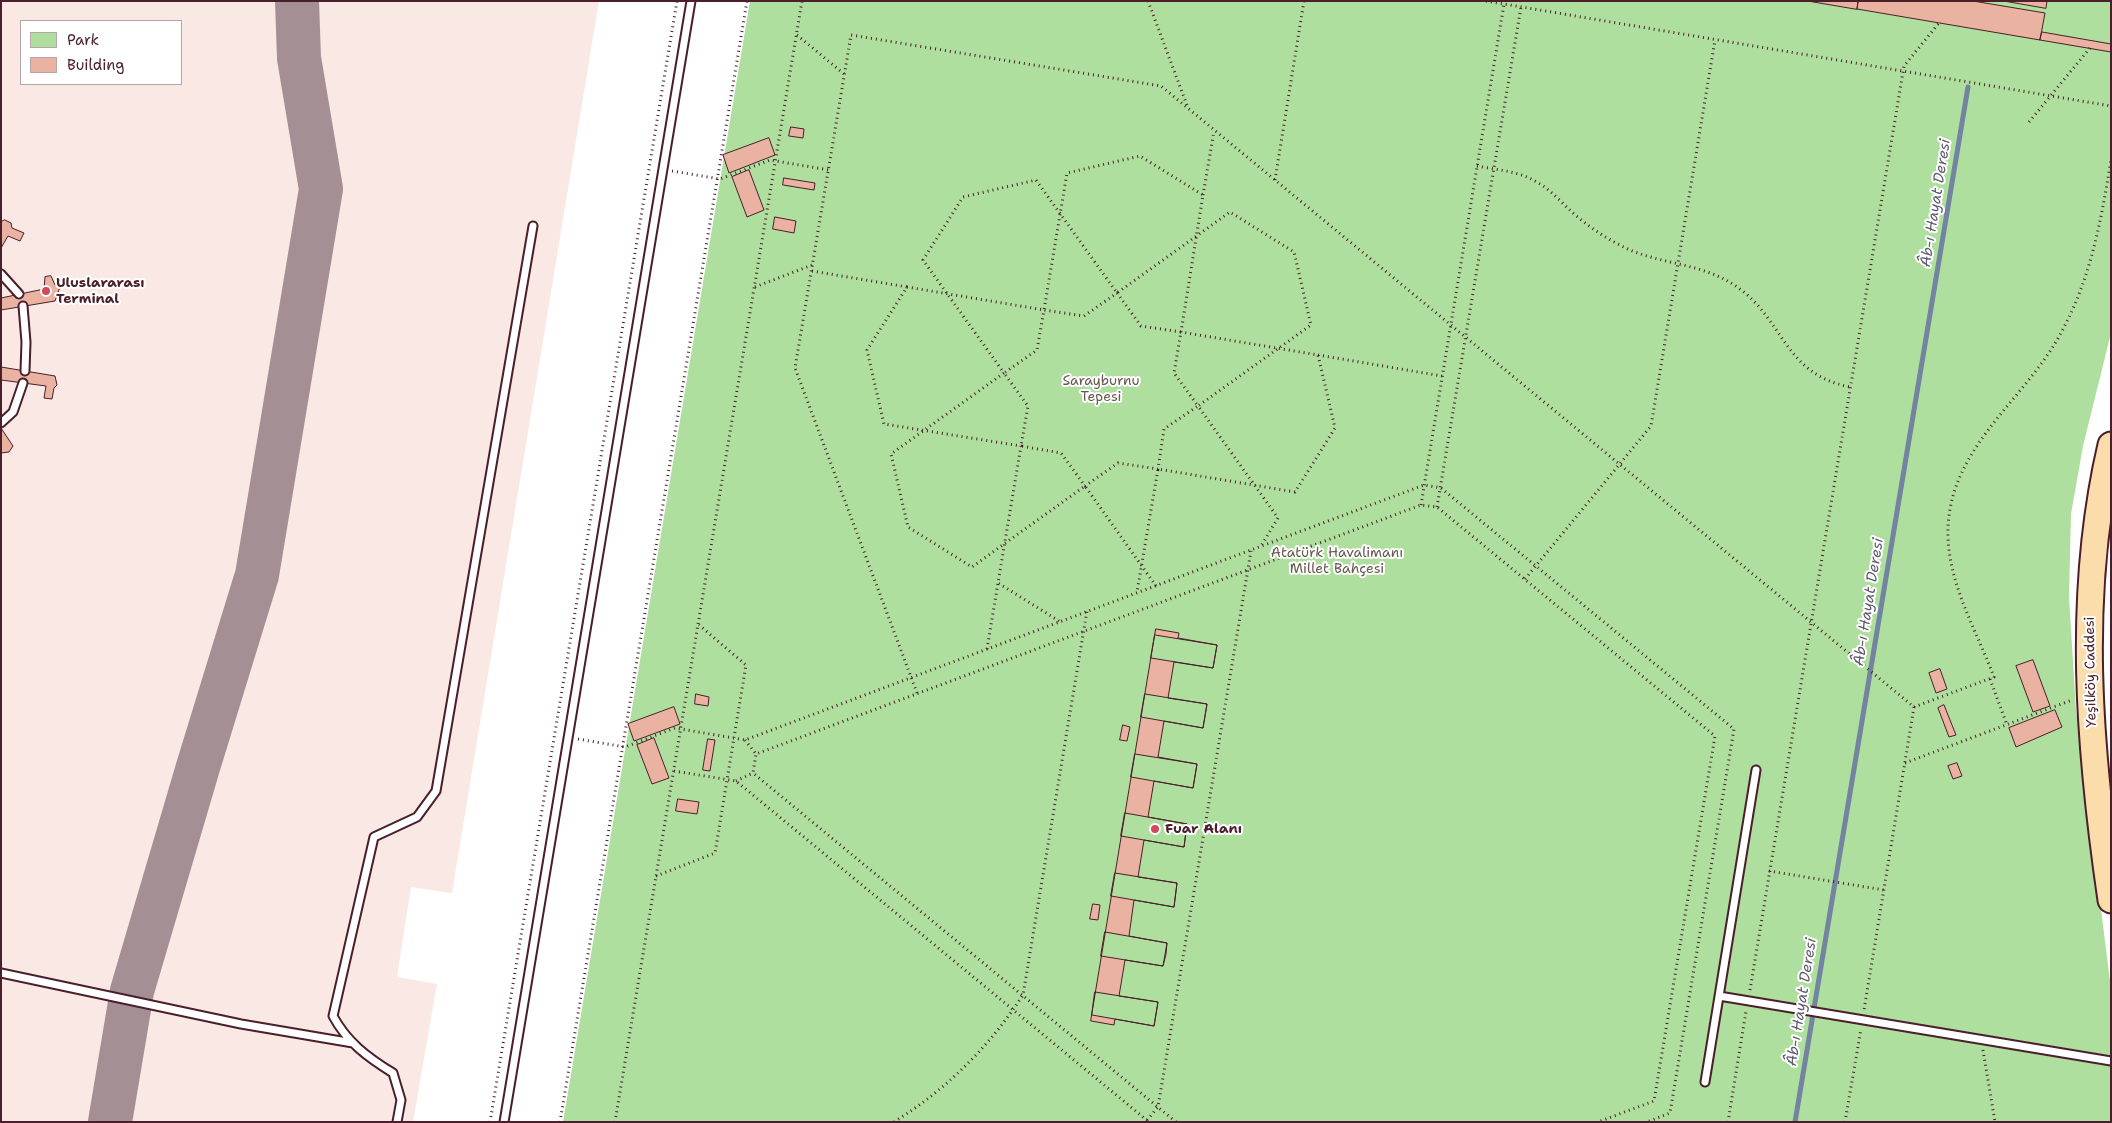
<!DOCTYPE html>
<meta charset="utf-8">
<style>
body{margin:0}
#map{position:relative;width:2112px;height:1123px;overflow:hidden;background:#fff;font-family:"Shantell Sans",sans-serif}
canvas{display:block}
.frame{position:absolute;inset:0;border:2px solid #4a1f2b;pointer-events:none}
.legend{position:absolute;left:20px;top:20px;width:162px;height:65px;box-sizing:border-box;background:#fff;border:1px solid #b7a5aa;margin:0;padding:6px 9px;list-style:none;font-size:15px;color:#4a1f2b}
.legend li{display:flex;align-items:center;gap:10px;height:25px}
.legend b{width:25px;border:1px solid #b7a5aa}
</style>
<div id="map">
<canvas width="2112" height="1123"></canvas>
<div class="frame"></div>
<ul class="legend">
<li><b style="height:14px;background:#aedf9f"></b>Park</li>
<li><b style="height:14px;background:#eab2a1"></b>Building</li>
</ul>
</div>
<script>
const context = document.querySelector('canvas').getContext('2d');
context.lineJoin = 'round';
function paint(path, color) { context.fillStyle = color; context.fill(path, 'evenodd'); }
function strokePath(path, color, width, dash) { context.strokeStyle = color; context.lineWidth = width; context.lineCap = dash ? 'butt' : 'round'; context.setLineDash(dash || []); context.stroke(path); }
function drawText(font, color, halo, rows, align = 'center') {
  context.font = font + ' "Shantell Sans",sans-serif'; context.lineWidth = 4; context.setLineDash([]); context.textBaseline = 'middle'; context.strokeStyle = halo; context.fillStyle = color; for (const [text, x, y, turn = 0] of rows) {
    context.save(); context.translate(x, y); context.rotate((+turn || 0) * Math.PI / 180); context.textAlign = isNaN(turn) ? turn : align; if (halo) context.strokeText(text, 0, 0); context.fillText(text, 0, 0); context.restore();
  }
}
paint(new Path2D(`
 M1 1H599L452 893 411 887 397 977 437 984 413 1122H1ZM21 21H181V84H21Z`), '#f9e8e3');
paint(new Path2D(`
 M750 1H2111V333L2083 446 2071 514 2069 597 2076 710 2111 989V1122H563Z`), '#aedf9f');
strokePath(new Path2D(`
 M1795 1122 1968 87`), '#7384a0', 5);
strokePath(new Path2D(`
 M110 1122 132 991 198 767 257 575 321 189 299 58 297 1`), '#a48f95', 44);
const building = new Path2D(`
 M1808 1H1856L1858 2 1857 9Z
 M1973 1 2045 13 2040 40 1857 9 1858 1Z
 M2004 1H2047L2046 8Z
 M2042 32 2111 44V52L2040 40Z
 M791 127 804 129 803 138 789 136Z
 M769 138 775 155 729 173 723 155Z
 M749 170 764 210 747 217 732 177Z
 M784 178 815 183 814 190 783 185Z
 M775 217 796 221 794 233 773 229Z
 M5 220 11 223 12 228 24 233 20 241 8 236 1 248V222Z
 M51 276 55 285 60 287 55 301 1 310V298L44 289 45 277Z
 M1 367 55 376 57 385 54 388 52 399 44 398 46 386 1 380Z
 M1 428 13 446 9 452 1 453Z
 M1156 629 1179 633 1178 638 1217 645 1213 668 1174 662 1168 698 1207 704 1203 728 1164 721 1158 757 1197 764 1193 788 1154 781 1148 817 1187 824 1184 847 1144 840 1138 877 1177 883 1174 907 1134 900 1129 936 1167 943 1166 954 1163 966 1125 960 1119 996 1158 1002 1154 1026 1115 1019 1114 1025 1091 1021Z
 M1155 635 1217 645 1213 668 1151 658Z
 M2033 660 2050 706 2033 712 2016 666Z
 M1940 669 1947 689 1936 693 1929 673Z
 M696 694 709 697 708 706 695 704Z
 M1145 694 1207 704 1203 728 1141 717Z
 M1944 705 1956 735 1949 737 1938 708Z
 M674 707 680 724 634 741 628 724Z
 M2055 710 2062 727 2016 747 2009 728Z
 M1123 725 1130 727 1127 741 1120 740Z
 M654 738 669 778 652 784 637 745Z
 M708 739 715 740 710 771 703 770Z
 M1135 754 1197 764 1193 788 1131 777Z
 M1957 763 1962 776 1953 779 1948 766Z
 M678 799 699 802 697 814 676 811Z
 M1125 813 1187 824 1184 847 1121 836Z
 M1115 873 1177 883 1174 907 1111 896Z
 M1093 904 1100 905 1098 920 1090 919Z
 M1105 932 1167 943 1163 966 1101 956Z
 M1095 992 1158 1002 1154 1026 1092 1015Z`);
paint(building, '#eab2a1');
strokePath(building, '#4a1f2b', 1);
const lane = new Path2D(`
 M1 274 19 294
 M23 306 26 342 25 371
 M1 423 13 412 23 383
 M1 973 241 1024 353 1043
 M1719 996 2111 1061
 M1705 1082 1756 770
 M397 1122 401 1100 393 1073C367 1057 347 1042 333 1016L374 837 417 817 436 791 533 226
 M504 1122 691 1`);
const highway = new Path2D(`
 M2111 445C2076 595 2089 749 2111 900`);
strokePath(lane, '#4a1f2b', 11);
strokePath(highway, '#4a1f2b', 29);
strokePath(new Path2D(`
 M1148 1 1188 108
 M1486 1 2111 106
 M797 35 844 74
 M2029 122 2090 48
 M1477 166C1497 170 1518 171 1535 181 1550 189 1561 202 1573 213 1590 228 1610 241 1630 250 1666 265 1705 264 1737 287 1785 320 1783 374 1850 387
 M672 171 720 179 770 160 829 170
 M1275 180 1304 1
 M1203 195 1214 131
 M812 271 907 287
 M755 287 812 265
 M1117 293 1141 326 1181 332 1174 373 1198 406 1164 429 1158 469 1118 463 1085 486 1061 453 1021 446 1028 406 1004 373 1037 350 1044 310 1084 316Z
 M1318 355 1442 376
 M1421 505 1504 4
 M1437 507 1521 7
 M1525 579 1651 426 1715 40
 M1156 586 1085 486 972 567 908 527 891 454 1004 373 923 260 963 197 1036 180 1117 293 1230 212 1294 252 1311 325 1198 406 1278 518 1261 546
 M1059 621 998 583 1021 446 884 424 867 350 907 287 1044 310 1067 173 1140 156 1203 195 1181 332 1318 355 1335 428 1295 492 1158 469 1137 592
 M987 649 998 583
 M1990 679 2007 725
 M917 693 795 368 851 35 1161 86 1914 707 1864 1010
 M1914 707 1994 677C1977 632 1950 587 1948 538 1945 450 2023 403 2061 333 2091 278 2101 221 2111 160
 M578 739 625 747 675 728 745 740 1424 485 1441 488 1734 729 1670 1113 1647 1122
 M745 740 756 754
 M1905 763 2072 700
 M674 771 736 781 1149 1122
 M736 781 753 773
 M1769 871 1884 890
 M656 876 715 853 746 665 699 625
 M1750 990 1904 66 1939 23
 M1983 1050 1995 1122
 M1147 1120 1158 1107 1251 551
 M490 1122 677 1
 M560 1122 747 1
 M615 1122 802 1
 M894 1122C947 1089 989 1047 1023 995L1087 611
 M1176 1122 753 773 756 754 1421 505 1437 507 1715 736 1654 1101 1598 1122
 M1728 1122 1746 1011
 M1845 1122 1861 1029`), '#4a1f2b', 3, [1, 4]);
strokePath(lane, '#fff', 7);
strokePath(highway, '#fbddab', 25);
for (const [x, y, r, color] of [
 [46,291,5,"#d1495b"],
 [1155,829,5,"#d1495b"]
]) { const dot = new Path2D(); dot.arc(x, y, r, 0, 2 * Math.PI); context.fillStyle = color; context.fill(dot); strokePath(dot, '#fff', 2); }
drawText('bold 14px', '#4a1f2b', '#fff', [
 ["Uluslararası",56,283],
 ["Terminal",56,299],
 ["Fuar Alanı",1165,829]
], 'left');
drawText('14px', '#68594e', '#fff', [
 ["Sarayburnu",1101,381],
 ["Tepesi",1101,397],
 ["Atatürk Havalimanı",1337,553],
 ["Millet Bahçesi",1337,569]
]);
drawText('14px', '#4a1f2b', '#fff', [
 ["Yeşilköy Caddesi",2091,672,-91]
]);
drawText('italic 15px', '#625a6f', '#fff', [
 ["Âb-ı Hayat Deresi",1936,203,-81],
 ["Âb-ı Hayat Deresi",1869,602,-81],
 ["Âb-ı Hayat Deresi",1802,1002,-81]
]);
</script>
